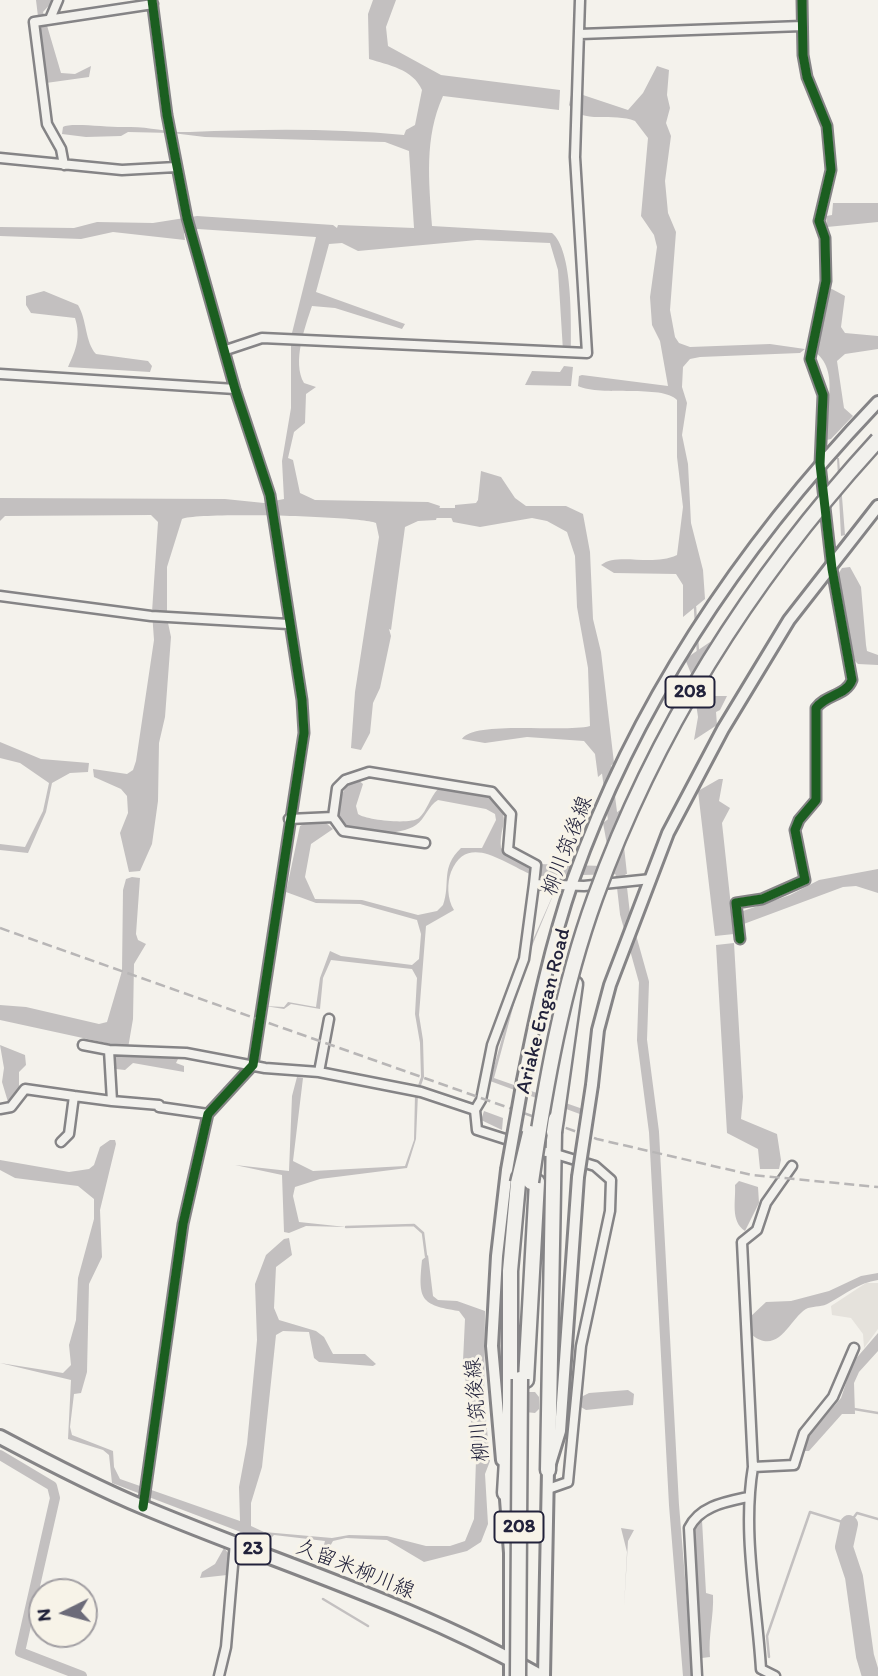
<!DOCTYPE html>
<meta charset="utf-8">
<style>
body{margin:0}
#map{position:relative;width:878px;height:1676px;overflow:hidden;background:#f4f2ec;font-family:Itim,sans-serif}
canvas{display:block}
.north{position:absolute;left:28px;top:1578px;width:70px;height:70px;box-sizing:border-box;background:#f7f3e8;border:2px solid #a29fa3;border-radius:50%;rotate:264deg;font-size:19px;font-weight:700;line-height:28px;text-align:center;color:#22223b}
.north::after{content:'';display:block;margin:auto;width:24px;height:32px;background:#6c6b79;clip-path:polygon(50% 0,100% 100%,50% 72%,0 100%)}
</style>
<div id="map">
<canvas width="878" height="1676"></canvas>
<div class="north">N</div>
</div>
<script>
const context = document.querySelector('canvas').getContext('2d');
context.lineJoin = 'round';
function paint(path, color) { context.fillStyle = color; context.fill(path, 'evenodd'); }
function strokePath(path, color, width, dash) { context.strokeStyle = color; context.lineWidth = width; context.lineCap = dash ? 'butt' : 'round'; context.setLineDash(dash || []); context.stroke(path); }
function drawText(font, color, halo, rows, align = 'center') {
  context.font = font + ' Itim,"Klee One",sans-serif'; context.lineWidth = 6; context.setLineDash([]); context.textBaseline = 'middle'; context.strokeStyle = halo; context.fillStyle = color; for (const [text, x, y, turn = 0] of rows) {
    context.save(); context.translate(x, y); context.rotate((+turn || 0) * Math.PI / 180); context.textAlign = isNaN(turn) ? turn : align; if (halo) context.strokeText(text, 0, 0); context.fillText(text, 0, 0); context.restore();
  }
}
paint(new Path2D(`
 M866 1283H878V1329L864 1348 863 1334 851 1318 832 1315 831 1306Z`), '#e5e2dc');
paint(new Path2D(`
 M36 0H54L43 12 61 73 75 74 91 66 89 77 46 83Z
 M373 0H396L386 27 388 46 441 75 560 90 559 110 443 96C424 138 429 181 432 226L552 233C573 250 571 323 571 351H563L558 270 550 243 477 240 358 251 342 243 329 244 316 292 405 324 402 329 335 308 312 306C305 327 292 362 304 383L316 387 306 394 305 423 294 432 288 458 293 460 300 493 315 500 428 502 440 506 436 520 418 521 405 527 391 630 389 629 391 636 380 688 373 703 370 733 361 750 351 748 355 692 379 537 376 523C358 516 198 512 182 519L167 567V618L171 637 165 717 159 743 158 801 152 844 140 871 129 872 120 833 128 813 127 796 121 789 94 777 93 769 127 774 133 770 136 761 154 640 152 612 158 522 151 515 5 516 0 521V498L225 499 264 503 284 499 282 461 291 408V337L316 237 198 229 184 233 185 240 113 232 81 239 0 236V227L74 228 97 222 153 223 197 216 333 225 337 228 338 225 414 228 409 151 385 142 205 137 172 133 128 132 121 136 86 137 62 134 63 127C70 122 112 128 126 127 149 126 167 133 190 132 262 129 332 128 404 135L406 130 415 125 422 90C413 69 388 65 369 59L368 14Z
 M657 66 669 70 667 95 670 108 666 123 671 136 665 181 668 213 676 232 670 310 675 337 679 343 690 347 770 344 805 349 800 353 700 357 690 359 683 367 682 387 687 403 682 435 688 464 691 523 703 570 705 599 683 617V585L676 574 614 573 601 565C618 552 651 567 677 555L683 507 677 457V400C662 384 601 397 578 386L579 376 582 375 668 386 660 341 652 325 650 297 657 247 654 235 641 216 648 138 635 121C614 112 581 125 569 105L571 95H583L628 110 643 93Z
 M833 203H878V222L827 227 826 216 832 215Z
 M830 288 845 296 841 327 845 333 878 336V349L845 354 837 361 844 408 853 416 831 439 822 441C825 416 842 368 813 351Z
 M44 291 78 305C87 320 85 342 96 354L148 361 152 366 150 372 68 367C76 350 81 337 75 318L31 313 26 305V296Z
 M564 366 573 367 571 386 525 385 532 371 560 372Z
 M837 458H839L845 535 841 536Z
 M481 471 501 477 515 498 526 506H566L583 514 590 552 593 619 601 652 614 763 598 777 595 754 584 741 527 737 485 743 462 739C474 720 564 733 590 726L588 668 577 607 575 556 567 532 547 521 532 518 480 527 453 522 449 512 455 509V505L476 503 478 500Z
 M850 567 861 587 866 645 867 651 878 655V665L858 664 855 661 835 579 842 568Z
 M710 642 706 664 709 696H727L720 710 716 712 717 725 694 740 698 717 692 676 685 659Z
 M0 742 41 759 89 763 88 772 70 773 52 783 46 812 28 853 0 850V844L25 847 43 811 49 783 20 763 0 758Z
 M719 779H723L719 801 730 808 722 823 734 934 715 936 698 791Z
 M358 780 363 784 356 806 358 814C366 820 410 825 419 818 427 811 430 797 438 789L493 798C513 822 499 823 501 848L528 864 530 874C502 862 467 833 451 872 447 883 447 899 454 910L426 926 419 1015 423 1040 424 1077 418 1094 416 1139 407 1168 320 1179 295 1187 293 1196 299 1222 346 1227 306 1226 289 1233 284 1232 282 1175 235 1165 289 1171 292 1096 297 1077 303 1078 293 1161 313 1171 405 1166 414 1140 415 1094 421 1077 420 1043 415 1014 417 978 412 969 331 960 323 978 320 1009 291 1004 284 1009 265 1006 284 1007 288 1002 316 1007 320 978 330 951 341 956 412 965 419 959 421 934 417 920 360 904 316 903 286 892 300 826 307 822H325L333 829 311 844 305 877 315 899 362 900 418 915 437 911 443 905C451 883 440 868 461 848H482L496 820 495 814 486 809 438 800C428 806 425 819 416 825 398 837 354 836 338 820L340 798 348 783Z
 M620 810 627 874 537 876 538 864 603 866 608 850 603 823Z
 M878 869V893L856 886 843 887 741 925 740 916 743 911 790 895 819 880Z
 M132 877 140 878 136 934 138 940 146 944 134 964 133 1019 127 1054 178 1059 176 1063 184 1066V1072L133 1063 125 1070 116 1069 115 1045 0 1020V1005L26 1007 99 1024 107 1022 122 971 123 890 126 879Z
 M556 888 525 963 494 1078 580 1108 591 1113 588 1117 490 1081 524 960Z
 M734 943 743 1097 741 1119 777 1134 781 1160 779 1169H760L758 1149 727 1133 716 945Z
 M0 1045 25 1055 26 1065 19 1072V1087L13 1101 8 1102 2 1082 4 1068Z
 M484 1111 503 1118 502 1130 481 1120Z
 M110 1140H115L116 1144 100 1210 102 1257 89 1284 87 1372 81 1393 74 1394 70 1427 72 1435 113 1451 114 1467 120 1479 240 1521 239 1487 247 1444 257 1340 255 1284 266 1255 284 1239 289 1238 292 1255 276 1267 274 1308 279 1320 316 1331 324 1337 333 1354H365L376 1364 373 1366 319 1362 314 1358 309 1332 283 1331 276 1335 262 1467 251 1503V1526L264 1532 332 1538 349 1535 387 1536 426 1546H450L465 1541 474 1519 476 1460 463 1361 465 1319 459 1311C420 1305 418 1299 422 1260L428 1255 433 1296 438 1300 457 1301 485 1311 484 1398 490 1461 485 1474 488 1524 481 1542 467 1551 424 1562 387 1540 346 1538 333 1541 325 1555 322 1552 325 1541 274 1535 267 1542 112 1483 109 1455 103 1450 68 1439 71 1380 0 1363 63 1373 71 1365 69 1345 76 1320 78 1278 94 1219V1199L78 1186 15 1178 0 1170V1160L69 1172 89 1169 94 1165 100 1147Z
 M739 1181 758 1187 759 1203 745 1231C730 1221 736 1201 735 1185Z
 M878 1273V1280C858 1283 846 1294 829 1303 823 1307 815 1306 808 1308 791 1315 780 1357 752 1335L749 1318 766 1302 791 1301 829 1291 861 1276Z
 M878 1333V1351L859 1372 854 1383 855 1414H842L809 1451H804L808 1436 841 1398 853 1362Z
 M628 1390 634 1394 633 1405 586 1410 579 1406V1398L589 1393Z
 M524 1392H535L539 1397V1409L535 1413 525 1412Z
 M702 1520 706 1593 713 1595C714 1616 708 1636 710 1657L702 1658 692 1532 694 1525Z
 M621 1528 634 1530 628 1541 624 1608 627 1552Z
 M224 1548 229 1554 227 1575 200 1578 202 1572 215 1564Z`), '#c3c0c0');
strokePath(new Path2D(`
 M695 607 696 624
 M697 638 698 652
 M346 1227 414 1225 423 1233 426 1256
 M854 1409 878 1413
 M323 1599 368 1626
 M769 1657 767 1636 810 1512 849 1524 857 1513 878 1519`), '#c3c0c0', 2.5);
strokePath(new Path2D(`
 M423 513H463
 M605 757 614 828
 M619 861 625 914 644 982 642 1040 654 1132 674 1505 688 1676
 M0 1455 52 1486 55 1498 20 1652 82 1676`), '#c3c0c0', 10);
strokePath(new Path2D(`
 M849 1524 844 1547 854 1577 865 1656 871 1676`), '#c3c0c0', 18);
const minor = new Path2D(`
 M50 19 58 0
 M580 34 802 26
 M0 158 122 170 176 167
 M64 165 61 149 47 124 34 22 153 4
 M226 350 262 338 587 353 575 157 580 0
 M0 374 235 389
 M0 596 151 616 288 624
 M333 817 343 831 425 843
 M289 819 333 817 337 788 345 780 369 772 492 792 511 814 508 850 536 865 534 884
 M740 939 736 903 762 899 805 880 795 830 799 820 816 800V708C826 694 846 696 852 680L832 569 820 464 823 395 810 359 826 281 825 238 819 221 831 170 827 126 807 77 803 55 802 0
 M83 1045 109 1050 186 1053 265 1068 319 1072 421 1092 475 1110 481 1100 492 1045 524 959 534 884 584 886 651 879
 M109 1050 112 1101 159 1105V1107L208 1114
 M319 1072 329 1019
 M0 1109 11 1107 25 1089 74 1096
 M475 1110 477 1130 546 1152
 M61 1142 69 1134 74 1096 112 1101
 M753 1467 794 1465 804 1433 833 1397 854 1348
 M548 1489 568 1482 581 1346 610 1211 611 1180 595 1166 559 1155
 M143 1507 183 1224 208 1114 253 1065 304 733 302 700 270 495 235 389 187 218 167 115 152 0
 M219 1676 226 1647 235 1542
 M697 1676 689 1528C700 1506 725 1502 748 1497
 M775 1676 761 1669C757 1603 742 1533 753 1467L742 1242 757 1230 766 1203 792 1166`);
const secondary = new Path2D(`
 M523 1080C536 1014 551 944 573 880 637 700 746 540 878 402
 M592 1085 598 1030 610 985 668 833 723 729 789 620 878 506
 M502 1460 492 1346 497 1256 507 1170
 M505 1486 510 1553V1676
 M544 1676 548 1470 560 1431 578 1177`);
const primary = new Path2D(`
 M0 1437C47 1462 95 1487 143 1507 276 1563 414 1604 540 1676`);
const motorway = new Path2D(`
 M556 1119 575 984
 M526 1380 537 1182
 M548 1470 554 1132
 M505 1493 510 1410V1271L518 1183`);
strokePath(minor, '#858486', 13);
strokePath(secondary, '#858486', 16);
strokePath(primary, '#858486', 18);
strokePath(motorway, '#858486', 19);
strokePath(minor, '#f2f1ed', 8);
strokePath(secondary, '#f2f1ed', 10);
strokePath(primary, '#f2f1ed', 12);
strokePath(motorway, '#f2f1ed', 14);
strokePath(new Path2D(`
 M0 928 597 1139 752 1175 878 1187`), '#b8b6b6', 2.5, [10, 5]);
const secondaryBridge = new Path2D(`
 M507 1170 523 1080
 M578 1177 592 1085`);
const motorwayBridge = new Path2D(`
 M554 1132 556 1119
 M531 1182C545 1086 562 989 595 898 657 726 755 574 878 440
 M518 1183 530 1133
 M518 1676 520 1379`);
strokePath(secondaryBridge, '#858486', 16, []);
strokePath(motorwayBridge, '#858486', 19, []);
strokePath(secondaryBridge, '#f2f1ed', 10);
strokePath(motorwayBridge, '#f2f1ed', 14);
strokePath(new Path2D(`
 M740 939 736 903 762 899 805 880 795 830 799 820 816 800V708C826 694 846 696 852 680L832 569 820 464 823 395 810 359 826 281 825 238 819 221 831 170 827 126 807 77 803 55 802 0
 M143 1507 183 1224 208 1114 253 1065 304 733 302 700 270 495 235 389 187 218 167 115 152 0`), '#1b5e20', 9);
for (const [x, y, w] of [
 [690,692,49],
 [519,1527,49],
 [253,1549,35]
]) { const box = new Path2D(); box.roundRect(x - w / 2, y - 15.5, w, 31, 5); context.fillStyle = '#f7f3e8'; context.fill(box); strokePath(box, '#22223b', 2); }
drawText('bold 19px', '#22223b', null, [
 ["208",690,692],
 ["208",519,1527],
 ["23",253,1549]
]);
drawText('21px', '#22223b', '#f7f3e8', [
 ["柳川筑後線",568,846,-69],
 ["Ariake Engan Road",544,1011,-76],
 ["柳川筑後線",478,1410,-95],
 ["久留米柳川線",355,1570,22]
]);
</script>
